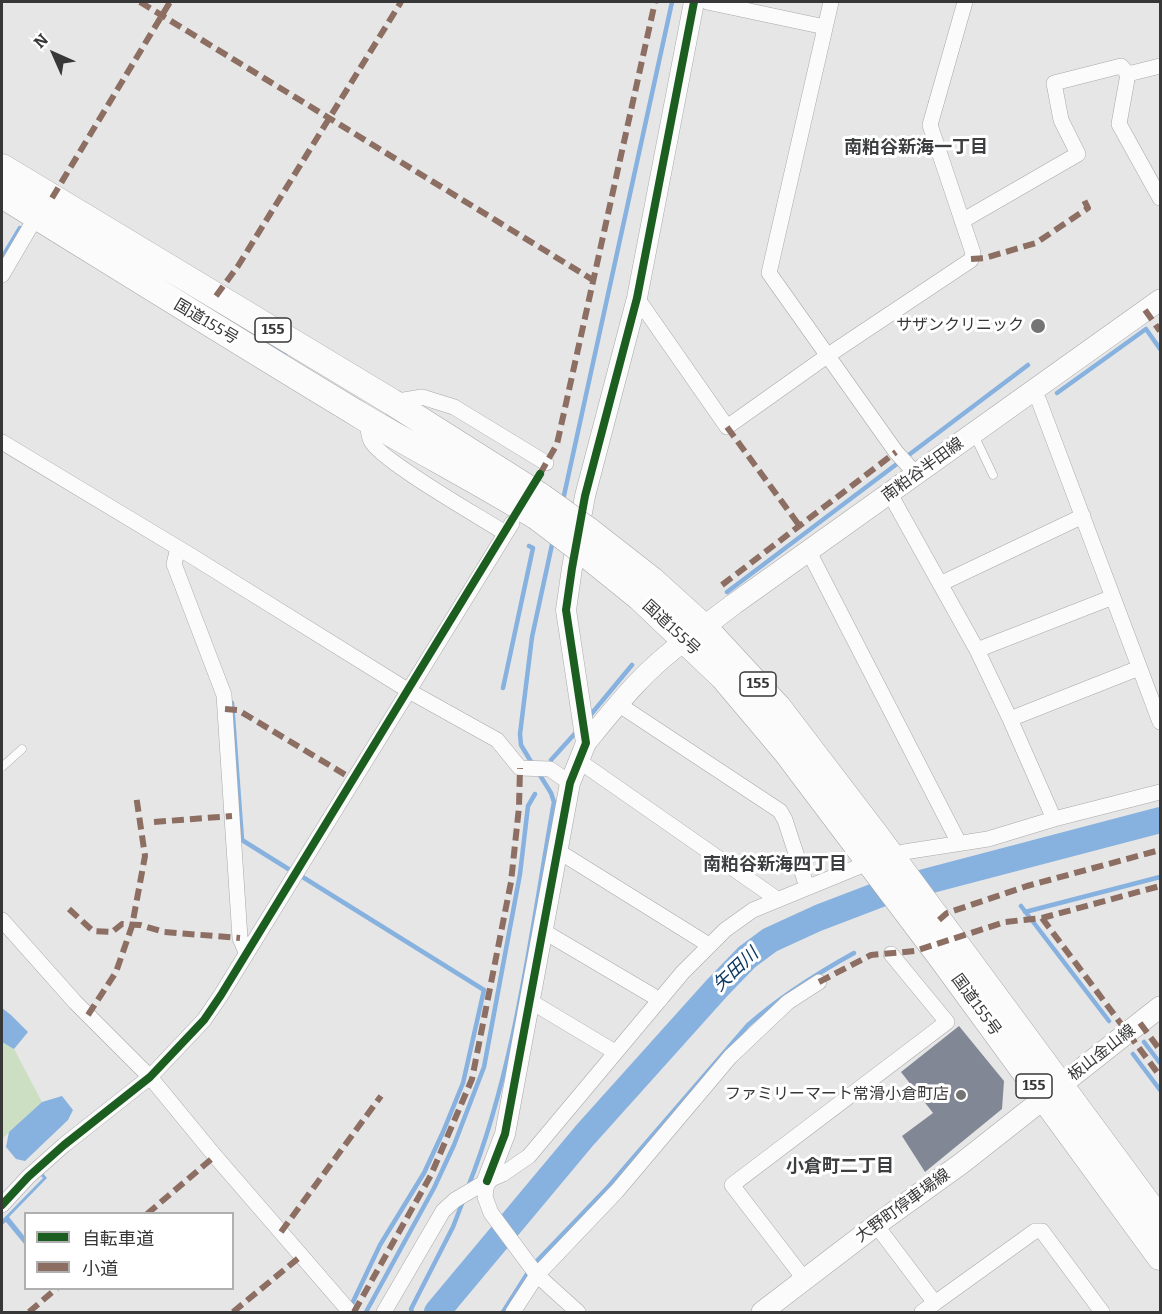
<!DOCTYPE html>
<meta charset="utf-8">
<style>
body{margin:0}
#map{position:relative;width:1162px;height:1314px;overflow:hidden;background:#e6e6e6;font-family:Bitter,"Noto Sans JP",serif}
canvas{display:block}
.frame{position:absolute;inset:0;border:3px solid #373738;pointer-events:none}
.legend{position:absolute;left:24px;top:1212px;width:210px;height:78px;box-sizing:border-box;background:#fff;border:2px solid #afafaf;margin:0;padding:8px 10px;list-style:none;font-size:18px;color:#373738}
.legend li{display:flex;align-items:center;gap:12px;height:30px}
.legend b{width:30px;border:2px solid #afafaf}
.north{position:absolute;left:24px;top:24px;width:60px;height:60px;-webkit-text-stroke:4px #fff;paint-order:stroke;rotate:315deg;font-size:16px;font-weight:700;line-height:24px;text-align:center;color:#373738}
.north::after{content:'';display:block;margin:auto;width:21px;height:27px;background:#373738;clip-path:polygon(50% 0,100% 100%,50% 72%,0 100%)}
</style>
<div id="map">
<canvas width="1162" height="1314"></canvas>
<div class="frame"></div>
<ul class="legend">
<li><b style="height:8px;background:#1b5e20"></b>自転車道</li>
<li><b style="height:8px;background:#8d6e63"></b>小道</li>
</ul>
<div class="north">N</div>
</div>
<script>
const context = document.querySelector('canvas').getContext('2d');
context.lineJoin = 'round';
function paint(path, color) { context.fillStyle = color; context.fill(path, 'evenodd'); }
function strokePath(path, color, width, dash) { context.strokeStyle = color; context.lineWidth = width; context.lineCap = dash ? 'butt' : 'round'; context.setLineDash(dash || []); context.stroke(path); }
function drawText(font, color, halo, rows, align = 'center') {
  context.font = font + ' Bitter,"Noto Sans JP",serif'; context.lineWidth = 6; context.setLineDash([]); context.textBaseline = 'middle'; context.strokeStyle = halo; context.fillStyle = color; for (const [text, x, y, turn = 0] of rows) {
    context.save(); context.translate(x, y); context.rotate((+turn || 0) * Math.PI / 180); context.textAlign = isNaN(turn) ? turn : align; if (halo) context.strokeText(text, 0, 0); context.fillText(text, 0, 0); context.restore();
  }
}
paint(new Path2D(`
 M2 1038 14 1049 42 1102 2 1139Z`), '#ccdfc2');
paint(new Path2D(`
 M2 1008 11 1015 28 1032 14 1049 2 1042Z
 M62 1096 73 1110 68 1120 25 1161 16 1159 6 1147 9 1132 42 1102Z
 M42 1172 47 1178 9 1217 25 1237V1245L6 1222 2 1225V1220L43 1178 40 1175Z`), '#87b1df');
strokePath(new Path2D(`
 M122 254 285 354
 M2 258 20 228
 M1057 393 1146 329 1160 349
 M563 500 672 2
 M727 592 1028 365
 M503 688 533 548 529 546
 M232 703 242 840 290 870
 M588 718 632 665
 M551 760 579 729
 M533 765 521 745 520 734 532 637 553 540
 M301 876 484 990 463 1083 443 1132 424 1173 380 1245 351 1306
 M1021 906 1109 1021
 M1025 912 1160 877
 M1144 1042 1160 1063
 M1133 1054 1160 1090
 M468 1187C516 1066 531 931 554 802L551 793 538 772
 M534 1264 608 1187 748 1025C781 996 816 974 854 953
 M366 1312 434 1188 454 1145 484 1067 520 874 528 806 535 794
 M412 1312 411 1309 453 1227 463 1201
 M503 1312 529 1271`), '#87b1df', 4.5);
strokePath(new Path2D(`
 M437 1312 585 1135 717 988 747 957 770 940 818 918 886 892 1160 820`), '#87b1df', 26);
paint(new Path2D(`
 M959 1026 1004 1081 1002 1109 925 1172 902 1136 933 1113 901 1072Z`), '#818794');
const service = new Path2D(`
 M974 435 993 475
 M2 767 22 749`);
const minor = new Path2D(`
 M707 2 825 27
 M831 2 769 273 896 452 916 474
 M1160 66 1128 74 1119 124 1160 198
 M962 221 1078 154 1061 120 1054 83 1121 66 1128 74
 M2 275 36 217
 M637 298 727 427 827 356 971 260 973 253 930 125 965 2
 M1033 392 1039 401 1160 722
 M392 402 422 397 454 407 546 463
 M367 419C368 426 368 435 371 441 381 461 482 518 505 533
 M2 442 190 555 409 691 497 740 520 768 550 769 570 783
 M890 494 977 650 1010 719 1054 819
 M178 548 174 564 224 695 240 938 246 952
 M809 552 959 843
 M940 584 1083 516
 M977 650 1113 597
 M618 704 780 811 785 820 807 887
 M1010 719 1139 668
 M579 761 777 899
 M558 851 709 945
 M2 920 75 1002 150 1077 215 1156 350 1312
 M543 931 660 1000
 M530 1001 615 1052
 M487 1181 503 1174 529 1156 683 972 725 930 753 910 870 862 904 852 988 839 1054 819 1160 792
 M2 1205 28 1177 64 1145 150 1077 204 1020 221 995 512 523
 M876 1225 935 1303 1035 1231H1042L1102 1312
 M805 1280 732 1185 947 1022 891 954
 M384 1312 443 1211 455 1200 487 1181 485 1197 491 1213 537 1275 578 1312
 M513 1312 537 1275 617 1191 730 1057 788 1002 819 982
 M922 1312 935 1303`);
const tertiary = new Path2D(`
 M586 743C617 705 645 669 685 641
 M487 1181 505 1134 570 783 586 743 566 610 572 568 585 496 637 298 694 2`);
const secondary = new Path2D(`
 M693 635 734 604 1160 300
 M762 1312 876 1225 962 1163 1160 1007`);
const trunk = new Path2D(`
 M2 167 392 402 542 497
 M2 195C122 269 242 344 363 417 420 451 480 482 537 517
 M588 530 652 580 704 627 778 707 875 834 1160 1220
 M583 552 640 598 723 677 787 753 943 960 1160 1257`);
strokePath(service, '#a8a8a8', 9);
strokePath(minor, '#a8a8a8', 16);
strokePath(tertiary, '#a8a8a8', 21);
strokePath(secondary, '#a8a8a8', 22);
strokePath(trunk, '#a8a8a8', 27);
strokePath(service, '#fbfbfb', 8);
strokePath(minor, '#fbfbfb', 15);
strokePath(tertiary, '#fbfbfb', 20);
strokePath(secondary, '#fbfbfb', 21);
strokePath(trunk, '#fbfbfb', 26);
const trunkBridge = new Path2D(`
 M542 497 588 530
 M537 517 583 552`);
strokePath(trunkBridge, '#a8a8a8', 27, []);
strokePath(trunkBridge, '#fbfbfb', 26);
strokePath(new Path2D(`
 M140 2 593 280
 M52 198 170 2
 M971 259 985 258 1036 243 1088 208 1083 198
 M216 296 238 266 401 2
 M1145 310 1160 331
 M727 427 799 525
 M540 474 557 444 655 2
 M722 585 896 452
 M225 709 238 710 354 780
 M154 822 232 816
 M69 909 93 931 112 932 122 924 140 925 164 932 240 938
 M1042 918 1160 1076
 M939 920 947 913 1027 886 1160 850
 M819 982 871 955 915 951 1005 922 1042 918 1160 886
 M88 1015 116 972 132 926 145 856 136 795
 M1140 1023 1160 1050
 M147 1214 215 1156
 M281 1232 381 1096
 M29 1312 57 1288
 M233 1312 301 1256
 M354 1312 431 1175 472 1079 511 882 519 807 520 768`), '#8d6e63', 6, [12, 6]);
strokePath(new Path2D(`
 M487 1181 505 1134 570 783 586 743 566 610 572 568 585 496 637 298 694 2
 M2 1205 28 1177 64 1145 150 1077 204 1020 221 995 540 474`), '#1b5e20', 8);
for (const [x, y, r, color] of [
 [1038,326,8,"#747475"],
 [961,1095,6,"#747475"]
]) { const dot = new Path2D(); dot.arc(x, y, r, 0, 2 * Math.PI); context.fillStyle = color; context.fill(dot); strokePath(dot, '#fff', 2); }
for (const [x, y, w] of [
 [273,330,36],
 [758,684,36],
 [1034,1086,36]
]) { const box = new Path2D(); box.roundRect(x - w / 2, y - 12, w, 24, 4.5); context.fillStyle = '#fff'; context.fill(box); strokePath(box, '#373738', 1.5); }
drawText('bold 15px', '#373738', null, [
 ["155",273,330],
 ["155",758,684],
 ["155",1034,1086]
]);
drawText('16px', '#373738', '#fff', [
 ["国道155号",206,322,31],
 ["南粕谷半田線",923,470,-36],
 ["国道155号",671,628,43],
 ["国道155号",976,1005,54],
 ["板山金山線",1102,1053,-38],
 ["大野町停車場線",903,1206,-36]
]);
drawText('16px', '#373738', '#fff', [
 ["サザンクリニック",1024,326],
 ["ファミリーマート常滑小倉町店",949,1095]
], 'right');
drawText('bold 18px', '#3d3e3f', '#fff', [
 ["南粕谷新海一丁目",916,148],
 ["南粕谷新海四丁目",775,865],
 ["小倉町二丁目",840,1167]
]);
drawText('italic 18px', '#0c3762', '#fff', [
 ["矢田川",736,970,-43]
]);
</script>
